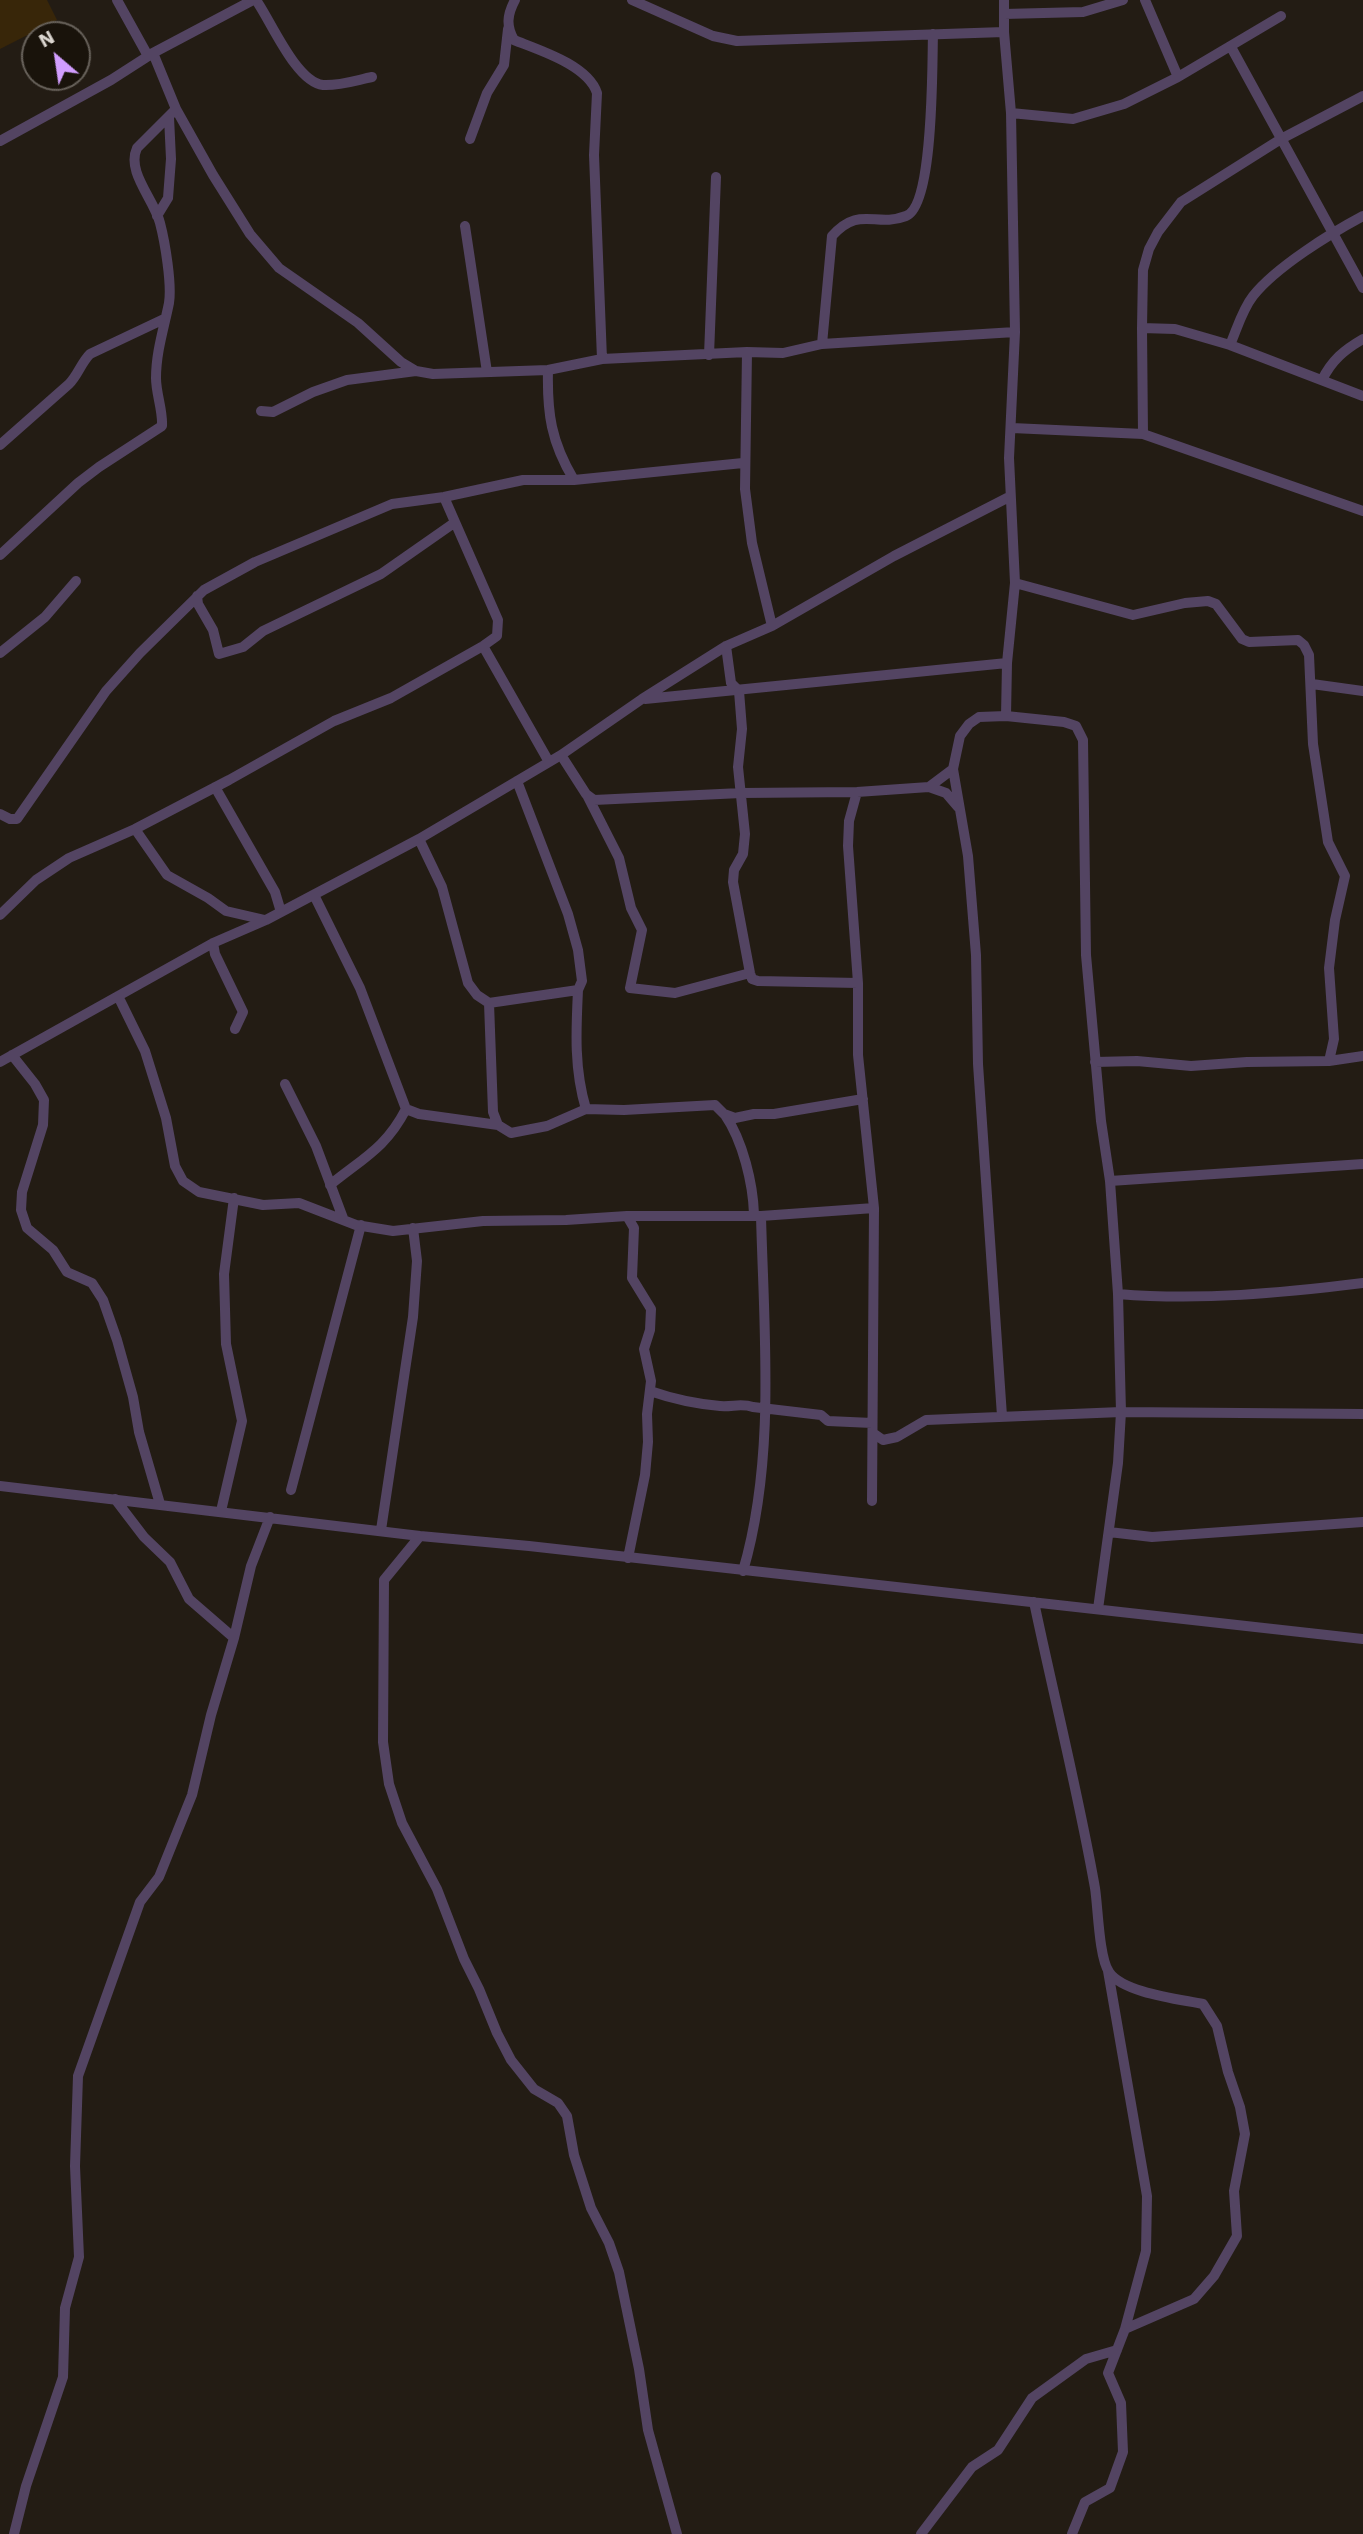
<!DOCTYPE html>
<style>
body{margin:0}
#map{position:relative;width:1363px;height:2534px;overflow:hidden;background:#231c14;font-family:"Work Sans",sans-serif}
canvas{display:block}
.north{position:absolute;left:21px;top:21px;width:70px;height:70px;box-sizing:border-box;background:#19130b;border:2px solid #67615a;border-radius:50%;rotate:331deg;font-size:19px;font-weight:700;line-height:28px;text-align:center;color:#dbd6d0}
.north::after{content:'';display:block;margin:auto;width:24px;height:32px;background:#d19dfe;clip-path:polygon(50% 0,100% 100%,50% 72%,0 100%)}
</style>
<div id="map">
<canvas width="1363" height="2534"></canvas>
<div class="north">N</div>
</div>
<script>
const context = document.querySelector('canvas').getContext('2d');
context.lineJoin = 'round';
function paint(path, color) { context.fillStyle = color; context.fill(path, 'evenodd'); }
function strokePath(path, color, width, dash) { context.strokeStyle = color; context.lineWidth = width; context.lineCap = dash ? 'butt' : 'round'; context.setLineDash(dash || []); context.stroke(path); }
paint(new Path2D(`
 M0 0H47L57 20 0 49Z`), '#382609');
strokePath(new Path2D(`
 M117 0 148 56
 M256 0C271 21 296 82 323 85 339 86 357 80 372 77
 M515 0C507 15 506 26 514 40 539 50 588 65 597 93L594 155 602 359
 M632 0 713 36 737 41 1004 32
 M1004 0V32L1011 113 1015 332 1009 458 1015 583 1007 663 1006 716 1064 722 1076 726 1083 740 1086 955 1101 1121 1110 1181 1118 1294 1121 1412 1118 1463 1098 1609
 M1004 14 1083 12 1123 0
 M1231 47 1363 288
 M153 53 176 109 213 175 250 234 279 268 358 323 401 362 416 371 433 374 548 370 602 359 747 352 783 353 822 344 1015 332
 M1178 77 1281 16
 M1011 113 1073 119 1124 104 1178 77 1145 0
 M470 139 487 93 504 65 508 29
 M0 141 111 80 153 53 253 0
 M157 216 168 198 171 159 169 117
 M465 226 487 372
 M1142 328 1143 270 1149 249 1158 232 1181 202 1281 139 1363 96
 M822 344 832 236C860 205 875 228 906 216 934 206 932 65 933 34
 M1230 345C1237 329 1242 310 1253 296 1276 267 1331 233 1363 216
 M747 352 745 489 752 543 772 626
 M709 355 716 177
 M548 370C547 413 551 442 574 480
 M1322 380C1332 360 1344 350 1363 339
 M261 411 273 412 313 392 347 380 416 371
 M1012 428 1143 434 1142 328 1175 329 1230 345 1363 396
 M1143 434 1363 511
 M0 445 69 384C78 375 81 363 90 354L164 319
 M0 555 78 483 99 467 162 426C163 410 156 394 156 378 156 352 164 328 169 303 172 284 165 242 160 223 154 199 126 172 137 148L176 109
 M1015 583 1133 615 1185 603 1208 601 1216 604 1242 639 1249 642 1298 640 1304 645 1309 655 1313 744 1328 842 1345 876 1335 920 1329 968 1334 1039 1329 1061
 M197 596 198 604 213 630 219 654 243 647 263 631 381 574 454 523
 M483 646 549 762
 M726 646 731 683 739 691 742 729 738 767 745 834 743 854 734 870 733 882 750 973 752 979 758 981 858 983
 M0 653 45 617 76 581
 M1312 684 1363 691
 M645 699 1007 663
 M561 755 586 794 594 800 741 793 857 792 929 787 946 793 958 807
 M215 787 275 892 281 912
 M929 787 953 769
 M857 792 849 821 848 846 858 983V1055L874 1208 872 1501
 M587 795 619 858 631 908 642 930 630 988 675 993 750 973
 M0 814 10 819H17L106 691 140 653 204 590 255 562 392 504 444 497 523 480H574L743 463
 M135 829 167 875 208 898 226 911 265 920
 M419 839 442 887 468 983 477 995 489 1003 578 990 582 981 578 950 568 914 517 781
 M314 895 360 988 406 1109 419 1114 498 1125
 M0 915 36 880 69 858 135 829 229 780 334 721 391 698 483 646 497 636 498 620 444 497
 M213 943 215 954 243 1012 235 1029
 M578 990C576 1031 574 1069 586 1109
 M118 996 145 1051 166 1118 175 1166 183 1181 199 1192 263 1205 299 1203 356 1225 393 1231 483 1221 566 1220 627 1216 634 1228 632 1278 651 1309 650 1330 644 1349 651 1381 647 1414 648 1442 645 1475 628 1558
 M489 1003 493 1112 498 1125 511 1133 547 1126 586 1109 624 1110 715 1105 724 1114 735 1118 754 1114H774L863 1099
 M12 1055 35 1084 44 1100 43 1125 22 1192 21 1210 27 1228 53 1250 67 1272 92 1283 103 1300 117 1340 133 1397 139 1432 160 1504
 M0 1062 213 943 266 920 419 839 561 755 642 699 726 646 772 626 894 556 1009 497
 M1095 1062 1137 1061 1191 1066 1247 1062 1329 1061 1363 1056
 M285 1084 316 1146 343 1218
 M725 1115C743 1141 753 1184 754 1214
 M1110 1181 1363 1164
 M330 1185C363 1158 386 1148 406 1109
 M627 1216H761L874 1208
 M1118 1294C1201 1301 1281 1293 1363 1283
 M650 1391C673 1399 697 1404 720 1406 733 1407 741 1403 753 1407L821 1415 828 1421 872 1423
 M1002 1416 978 1064 976 955 968 856 953 769 960 736 969 724 979 717 1006 716
 M873 1433 883 1440 897 1437 926 1420 1121 1412 1363 1414
 M0 1486 420 1536 529 1546 1363 1639
 M291 1490 361 1225
 M221 1511 242 1421 226 1344 224 1274 234 1198
 M381 1530 413 1317 417 1261 413 1228
 M1109 1532 1152 1537 1363 1522
 M420 1536 384 1580 383 1742 389 1784 402 1823 437 1889 464 1959 479 1989 497 2033 511 2060 534 2089 558 2103 567 2116 574 2155 591 2208 609 2243 619 2272 639 2369 648 2430 677 2534
 M743 1571C776 1459 764 1332 761 1216
 M1034 1602C1054 1697 1078 1792 1095 1888 1098 1907 1099 1958 1109 1972 1123 1993 1179 1999 1203 2004L1217 2026 1228 2072 1240 2107 1245 2134 1234 2191 1237 2236 1214 2276 1194 2299 1125 2329 1108 2373 1121 2403 1123 2452 1110 2488 1085 2502 1072 2534
 M234 1638 251 1566 270 1517
 M1108 1971 1147 2196 1146 2251 1125 2329
 M14 2534 26 2486 63 2377 65 2308 79 2257 75 2166 78 2076 140 1902 159 1877 192 1795 211 1715 234 1638 189 1599 170 1562 144 1537 115 1499
 M921 2534 972 2467 998 2450 1032 2398 1086 2359 1117 2350`), '#534462', 10);
</script>
